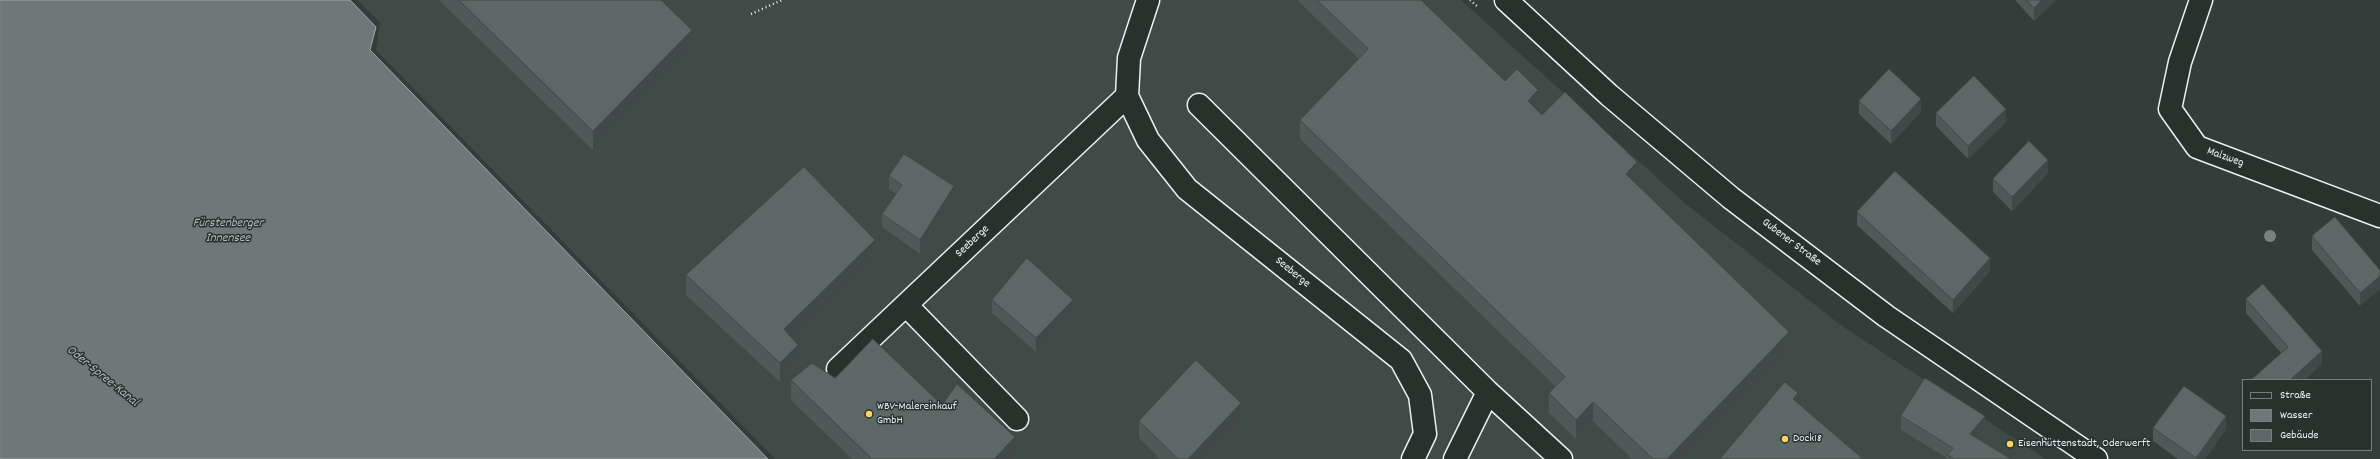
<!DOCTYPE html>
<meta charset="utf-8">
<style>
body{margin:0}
#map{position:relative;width:2380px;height:459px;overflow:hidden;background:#323e39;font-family:Dekko,sans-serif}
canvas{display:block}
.legend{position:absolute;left:2242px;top:379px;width:130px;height:72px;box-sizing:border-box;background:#26332d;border:1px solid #747f7e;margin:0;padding:5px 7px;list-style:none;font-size:12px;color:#e8f1f8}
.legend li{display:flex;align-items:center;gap:8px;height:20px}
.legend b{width:20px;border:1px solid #747f7e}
</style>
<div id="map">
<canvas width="2380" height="459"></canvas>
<ul class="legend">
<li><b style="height:5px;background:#26332d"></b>Straße</li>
<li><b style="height:11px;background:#6d7978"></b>Wasser</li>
<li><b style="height:11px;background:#5c6865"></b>Gebäude</li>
</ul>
</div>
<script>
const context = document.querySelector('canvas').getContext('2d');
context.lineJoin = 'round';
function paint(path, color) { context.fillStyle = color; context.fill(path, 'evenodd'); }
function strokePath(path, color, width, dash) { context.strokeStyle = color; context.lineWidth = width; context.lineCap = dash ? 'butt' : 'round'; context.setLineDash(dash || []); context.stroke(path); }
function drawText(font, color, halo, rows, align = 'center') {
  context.font = font + ' Dekko,sans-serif'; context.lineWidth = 3; context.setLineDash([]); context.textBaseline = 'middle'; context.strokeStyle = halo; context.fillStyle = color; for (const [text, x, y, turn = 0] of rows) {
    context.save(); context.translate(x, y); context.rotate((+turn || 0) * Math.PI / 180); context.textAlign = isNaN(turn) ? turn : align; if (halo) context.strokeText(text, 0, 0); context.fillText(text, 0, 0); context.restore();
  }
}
paint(new Path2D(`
 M358 0H1461L1687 205 1842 326 2046 459H775L376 50 380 23Z`), '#3f4b46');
const water = new Path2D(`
 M0 0H350L376 27 370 50 768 459H0Z`);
paint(water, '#6d7978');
strokePath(water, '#9ea9ab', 1);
const minor = new Path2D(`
 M1148 0 1129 58 1127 96 1148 140 1187 189 1401 360 1420 395 1425 434 1413 459
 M2201 0 2180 62 2170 109 2197 147 2380 216
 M1199 105 1488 392 1561 459
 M906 305 1017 419
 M838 369 1127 96
 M1455 459 1488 392`);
const secondary = new Path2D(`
 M1506 0 1609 95 1731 198 1886 316 2096 459`);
strokePath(minor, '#e8f1f8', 25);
strokePath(secondary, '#e8f1f8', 25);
strokePath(new Path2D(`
 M1470 0 1477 6
 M751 14 782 0`), '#e8f1f8', 2.5, [1, 3]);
strokePath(minor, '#26332d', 22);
strokePath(secondary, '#26332d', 22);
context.fillStyle = '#778382';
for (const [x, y] of [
 [2270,236]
]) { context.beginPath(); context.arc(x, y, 6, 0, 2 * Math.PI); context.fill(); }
paint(new Path2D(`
 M439 0H661L692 50 593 150Z
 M1297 0H1422V1L1505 81 1538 109 1537 110 1542 115 1637 182 1635 184 1789 351 1686 459H1632L1593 421 1576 439 1549 413V393L1556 387 1300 139V120L1359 59Z
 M2015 0H2056L2034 21Z
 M1859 101 1921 112 1891 144 1859 114Z
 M1936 113 2006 122 1968 159 1936 126Z
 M2048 173 2012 211 1993 192V179Z
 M889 176 954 200 920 254 882 227V214L896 194 889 189Z
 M1857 212 1990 271 1953 313 1857 225Z
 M2312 236 2380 270 2360 306 2312 250Z
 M875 260 793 339 798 364 780 382 686 295V275Z
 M2246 299 2322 364 2281 353 2246 313Z
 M992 300 1073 313 1036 352 992 313Z
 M835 378 942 405 1015 456 1012 459H852L791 400V380Z
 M1901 416 1985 429 1977 438 2011 459H1947V458L1901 430Z
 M1241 420 1204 459H1160L1139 438V421Z
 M2153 428 2226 429 2205 459H2178L2153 441Z`), '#4f5957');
paint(new Path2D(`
 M2042 0H2056L2034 21V8Z
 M692 30V50L593 150V131Z
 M1538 90V109L1528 120V101Z
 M1921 99V112L1891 144V131Z
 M2006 109V122L1968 159V146Z
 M2048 160V173L2012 211V197Z
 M1637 162V182L1626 193V174Z
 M954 186V200L920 254V240Z
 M875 240V260L784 348V329Z
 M1990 258V271L1953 313V300Z
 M2380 276V289L2360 306V293Z
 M1073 300V313L1036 352V338Z
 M1789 332V351L1686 459H1667Z
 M798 345V364L780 382V363Z
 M2322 351V364L2305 380H2290Z
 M1798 393V412L1793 399Z
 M1593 402V421L1576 439V420Z
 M1241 403V420L1204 459H1188Z
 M1985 416V429L1970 447V434Z
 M2226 416V429L2205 459H2196Z
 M1015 437V456L1012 459H994Z`), '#404947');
const building = new Path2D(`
 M459 0H661L692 30 593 131Z
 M1317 0H1421L1505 81 1517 69 1538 90 1528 101 1542 115 1565 92 1637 162 1626 174 1789 332 1667 459H1653L1593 402 1576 420 1549 393 1565 377 1300 120 1368 49Z
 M2027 0H2042L2034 8Z
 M1889 69 1921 99 1891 131 1859 101Z
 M1974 76 2006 109 1968 146 1936 113Z
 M2029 141 2048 160 2012 197 1993 179Z
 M904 154 954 186 920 240 882 214 902 185 889 176Z
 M804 167 875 240 784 329 798 345 780 363 686 275Z
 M1895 171 1990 258 1953 300 1857 212Z
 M2335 217 2380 270V276L2360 293 2312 236Z
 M1027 258 1073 300 1036 338 992 300Z
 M2263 284 2322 351 2290 380H2251L2288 347 2246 299Z
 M873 339 942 405 957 384 1015 437 994 459H872L791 380 812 363 835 378Z
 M1196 360 1241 403 1188 459H1178L1139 421Z
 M1925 378 1985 416 1970 434 2011 459H1954L1947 455 1953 448 1901 416Z
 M1785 382 1798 393 1793 399 1863 459H1720Z
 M2184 386 2226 416 2196 458 2153 428Z`);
paint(building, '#5c6865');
strokePath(building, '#404947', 1);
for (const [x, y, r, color] of [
 [869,414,4,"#ffd166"],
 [1785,439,4,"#ffd166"],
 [2010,444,4,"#ffd166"]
]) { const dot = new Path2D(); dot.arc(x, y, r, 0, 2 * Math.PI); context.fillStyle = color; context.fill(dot); strokePath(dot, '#26332d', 1.5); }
drawText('12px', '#e8f1f8', '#26332d', [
 ["Malzweg",2225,158,20],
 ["Seeberge",973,242,-43],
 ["Gubener Straße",1791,243,37],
 ["Seeberge",1292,273,39]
]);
drawText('12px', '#e8f1f8', '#26332d', [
 ["WBV-Malereinkauf",877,407],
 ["GmbH",877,421],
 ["Dock18",1793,439],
 ["Eisenhüttenstadt, Oderwerft",2018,444]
], 'left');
drawText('italic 13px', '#b1bbbe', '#26332d', [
 ["Fürstenberger",228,224],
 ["Innensee",228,239],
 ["Oder-Spree-Kanal",102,377,39]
]);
</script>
